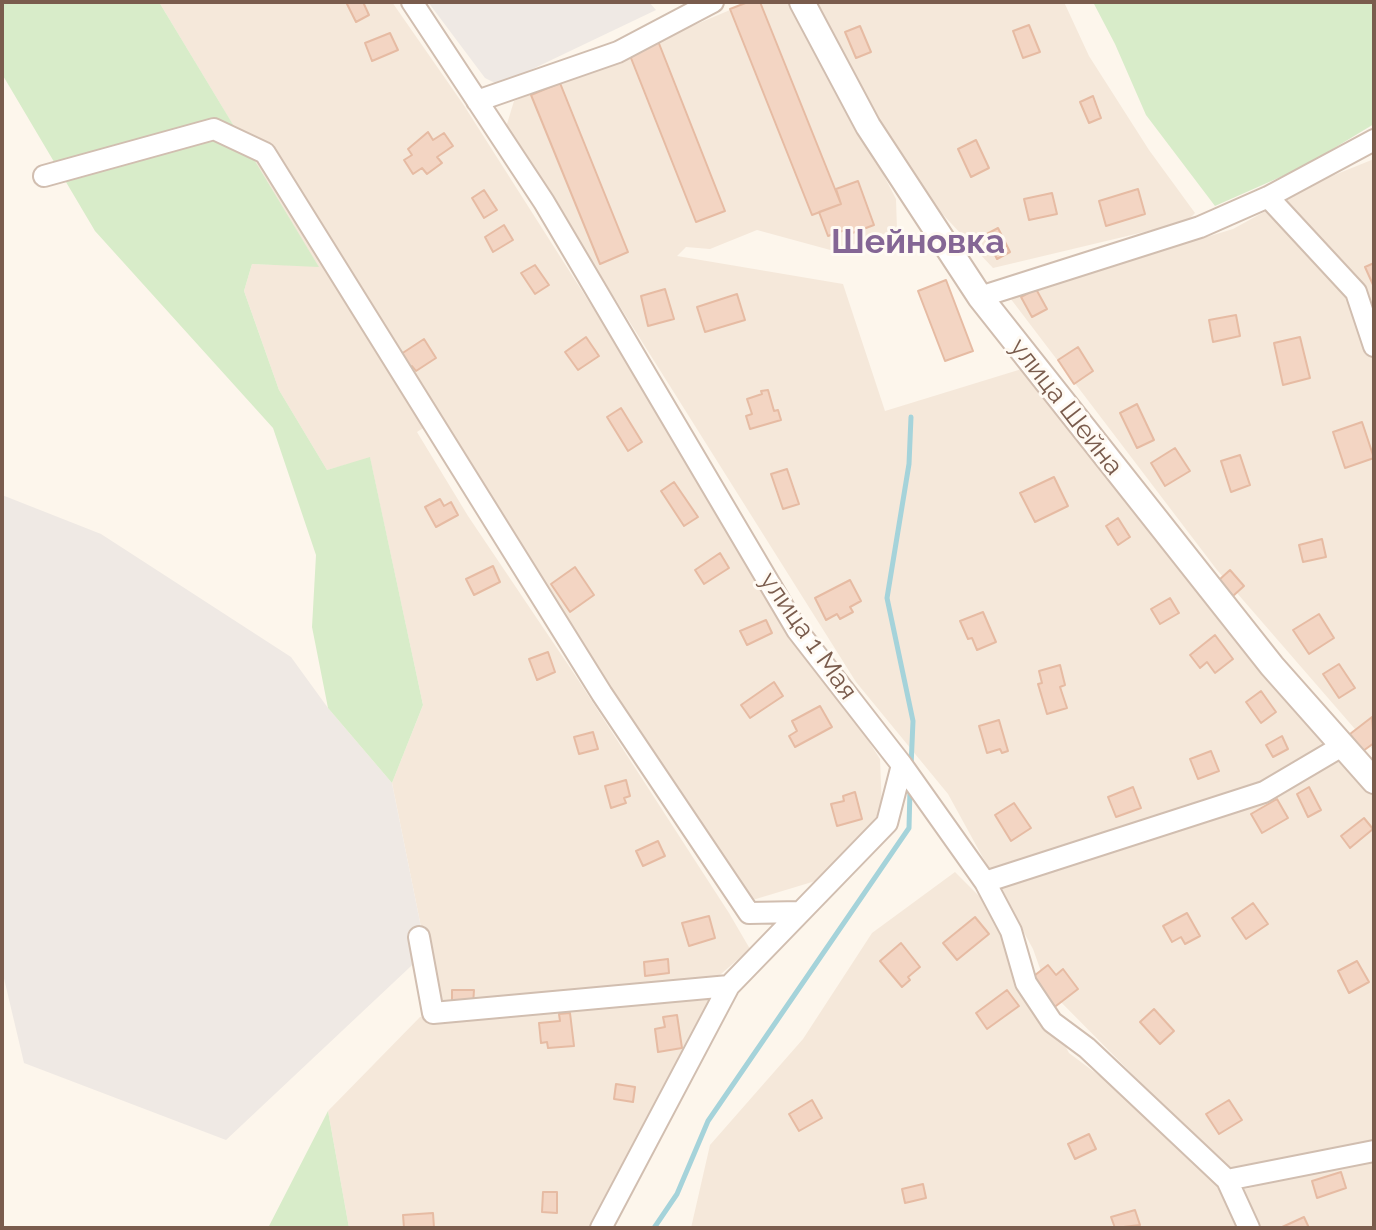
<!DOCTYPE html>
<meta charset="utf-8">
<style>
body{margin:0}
#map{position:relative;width:1376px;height:1230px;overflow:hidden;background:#fdf6ec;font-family:Raleway,sans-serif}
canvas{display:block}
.frame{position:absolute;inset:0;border:4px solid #7a5c4d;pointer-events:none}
</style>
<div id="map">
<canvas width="1376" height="1230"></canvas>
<div class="frame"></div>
</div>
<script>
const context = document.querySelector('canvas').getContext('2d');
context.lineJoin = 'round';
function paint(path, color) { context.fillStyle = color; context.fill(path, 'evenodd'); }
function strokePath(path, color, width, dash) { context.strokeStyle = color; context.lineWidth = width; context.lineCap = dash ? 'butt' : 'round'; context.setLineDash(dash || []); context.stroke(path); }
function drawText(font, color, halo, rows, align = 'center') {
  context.font = font + ' Raleway,sans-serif'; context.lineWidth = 6; context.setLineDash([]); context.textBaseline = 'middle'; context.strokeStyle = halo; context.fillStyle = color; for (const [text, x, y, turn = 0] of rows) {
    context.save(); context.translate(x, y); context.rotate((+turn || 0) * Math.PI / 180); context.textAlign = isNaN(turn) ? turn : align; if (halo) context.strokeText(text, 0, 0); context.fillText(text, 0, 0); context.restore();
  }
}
paint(new Path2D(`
 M159 2H392L463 104 880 759 882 809 832 876 746 902 426 426 417 432 468 516 575 675 729 913 750 949 714 980 453 1003 425 995 426 952 392 783 423 705 370 458 327 470 279 390 244 291 252 264 318 266Z
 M749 2H794L896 199 897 230 834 251 757 230 710 249 686 247 677 256 843 284 885 411 1025 368 1048 404 1268 674 1374 791V1144L1229 1172 1047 988 1033 949 948 794 856 682 607 286 503 137 514 101Z
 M816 2H1064L1089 56 1149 150 1195 213 1186 222 993 268 902 171Z
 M1374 159V751L1217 570 1004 290 1141 257 1233 229 1322 180Z
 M955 872 994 911 1069 1053 1133 1101 1221 1186 1245 1228H691L710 1145 803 1039 872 933Z
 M722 992 598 1228H349L328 1111 420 1017Z
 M1374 1156V1228H1261L1238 1191Z`), '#f5e8da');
paint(new Path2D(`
 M428 2H649L656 10 499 85 485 78Z
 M2 495 101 534 291 657 328 708 392 783 426 952 226 1140 24 1063 2 970Z`), '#efe9e4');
paint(new Path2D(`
 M2 2H159L319 267 252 264 244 291 279 390 327 470 370 457 423 705 392 783 328 708 312 627 316 555 273 428 95 231 2 74Z
 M1093 2H1374V124L1303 167 1215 206 1146 115 1115 44Z
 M328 1111 349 1228H268Z`), '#d8ecc9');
strokePath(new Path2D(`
 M911 417 909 464 887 598 913 721 911 767
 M654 1228 677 1194 708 1121 909 828 910 789`), '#a5d3da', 5);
const building = new Path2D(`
 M346 2H363L369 15 356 22Z
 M748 2H760L841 204 812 215 730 9Z
 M1029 25 1040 52 1023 58 1013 31Z
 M860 26 871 52 856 58 845 32Z
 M390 33 398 50 372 61 365 43Z
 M658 41 725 211 696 222 629 53Z
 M560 83 628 252 600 264 531 95Z
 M1093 96 1101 118 1089 123 1080 102Z
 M428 132 433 140 444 133 453 146 437 157 442 163 427 174 422 168 413 174 404 160 412 155 408 149Z
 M976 140 989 168 971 177 958 149Z
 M858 181 874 225 847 235 845 230 828 236 819 212 841 204 836 189Z
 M1138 189 1145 214 1106 226 1099 201Z
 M484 190 497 210 484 218 472 198Z
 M1052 193 1057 214 1029 220 1024 199Z
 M504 225 513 240 493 252 485 237Z
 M998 228 1010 252 997 259 985 235Z
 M1374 263V287L1365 267Z
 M535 265 549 285 535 294 521 273Z
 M946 280 973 351 945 361 918 291Z
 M665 289 674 319 648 326 641 296Z
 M1036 289 1047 309 1032 317 1021 297Z
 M737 294 745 320 705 332 697 307Z
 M1236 315 1240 336 1213 342 1209 320Z
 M586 337 599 356 578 370 565 352Z
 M1300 337 1310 378 1283 385 1274 343Z
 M424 339 436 358 416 371 412 366 403 372 395 358Z
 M1078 347 1093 371 1074 384 1058 360Z
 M768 390 774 411 778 410 781 420 750 429 746 416 752 414 747 399 762 394 761 391Z
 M1137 404 1154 440 1137 448 1120 413Z
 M621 408 642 442 628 451 607 417Z
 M1362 422 1374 458 1345 468 1333 432Z
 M1175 448 1190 471 1165 486 1151 463Z
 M1240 455 1250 485 1231 492 1221 461Z
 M787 469 799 504 783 509 771 474Z
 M1054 477 1068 506 1035 522 1020 493Z
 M674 482 698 517 684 526 661 491Z
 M440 499 444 506 451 502 458 515 436 527 425 507Z
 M1118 518 1130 537 1118 545 1106 526Z
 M1322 539 1326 557 1303 562 1299 545Z
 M720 553 729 568 704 584 695 570Z
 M493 566 500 582 474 595 466 579Z
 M575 567 594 595 570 612 551 584Z
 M1230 570 1244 586 1233 596 1219 580Z
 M850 580 861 601 850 607 853 612 840 619 837 614 826 620 815 598Z
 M1170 598 1179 613 1160 624 1151 609Z
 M983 612 996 642 977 650 972 638 968 639 960 621Z
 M1319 614 1334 638 1309 654 1293 630Z
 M766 620 772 633 747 645 740 631Z
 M1215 635 1233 659 1215 673 1207 662 1200 668 1190 655Z
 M548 652 555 672 537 680 529 659Z
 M1339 664 1355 688 1339 698 1323 674Z
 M1060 665 1065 685 1060 687 1067 708 1047 714 1038 684 1042 683 1039 671Z
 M774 682 783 696 750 718 741 705Z
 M1261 691 1276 712 1261 723 1246 702Z
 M820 706 832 727 795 747 789 736 797 731 792 721Z
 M1372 717 1374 743 1363 751 1350 734Z
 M999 720 1008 751 1002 753 1000 749 987 753 979 726Z
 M593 732 598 749 579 754 574 737Z
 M1282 736 1288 749 1273 757 1266 745Z
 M1211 751 1219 771 1198 779 1190 759Z
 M626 780 630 796 624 798 626 803 611 808 605 786Z
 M1133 787 1141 808 1116 817 1108 797Z
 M1309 787 1321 810 1308 817 1297 794Z
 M855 792 862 819 837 826 831 804 844 801 843 796Z
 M1277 799 1288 818 1262 833 1251 814Z
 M1014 803 1031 828 1011 841 995 815Z
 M1364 818 1373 829 1350 848 1341 836Z
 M658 841 665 856 643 866 636 851Z
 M1253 903 1268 924 1246 939 1232 918Z
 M1187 913 1200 936 1185 944 1181 937 1172 942 1163 926Z
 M709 916 715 938 689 946 682 923Z
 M975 917 989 934 957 960 943 943Z
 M901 943 920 967 908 977 910 980 902 987 880 961Z
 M668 959 669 973 645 976 644 962Z
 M1357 961 1369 982 1349 993 1338 971Z
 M1048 965 1056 975 1063 969 1078 989 1052 1009 1030 979Z
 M452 990H474L473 1005 452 1004Z
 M1007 990 1019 1006 987 1029 976 1013Z
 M1154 1009 1174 1031 1160 1044 1140 1022Z
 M570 1013 574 1046 548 1048 547 1042 541 1043 539 1023 560 1021 559 1014Z
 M677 1015 682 1048 658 1052 655 1029 665 1027 663 1017Z
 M616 1084 635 1087 633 1102 614 1099Z
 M812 1100 822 1118 799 1131 789 1114Z
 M1229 1100 1242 1120 1219 1134 1206 1114Z
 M1089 1134 1096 1149 1075 1159 1068 1144Z
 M1341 1172 1346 1188 1317 1198 1312 1181Z
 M923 1184 926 1198 905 1203 902 1189Z
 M543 1192H557V1213L542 1212Z
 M1135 1210 1140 1225 1115 1228 1111 1217Z
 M433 1213 434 1228H404L403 1215Z
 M1304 1217 1309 1228H1280Z`);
paint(building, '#f3d5c3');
strokePath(building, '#e6bba3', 2);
const minor = new Path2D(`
 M412 2 544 202 797 630 902 765 985 882 1011 931 1026 983 1052 1022 1087 1048 1227 1180 1249 1228
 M477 101 618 52 713 2
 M44 176 214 129 265 153 602 694 749 913 800 912
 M1268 197 1356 292 1374 346
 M980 297 1200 227 1268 197 1374 140
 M985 882 1264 792 1342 746
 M419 937 433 1013 729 986
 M1227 1180 1374 1151
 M601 1228 729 986 887 823 902 765`);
const tertiary = new Path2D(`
 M802 2 868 126 980 297 1272 666 1374 781`);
strokePath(minor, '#d1beb0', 24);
strokePath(tertiary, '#d1beb0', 28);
strokePath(minor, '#fff', 20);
strokePath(tertiary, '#fff', 24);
drawText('26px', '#7a5c4d', '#fffaf3', [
 ["улица Шейна",1066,407,52],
 ["улица 1 Мая",808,636,55]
]);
drawText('bold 34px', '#846695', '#fffaf3', [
 ["Шейновка",918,243]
]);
</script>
